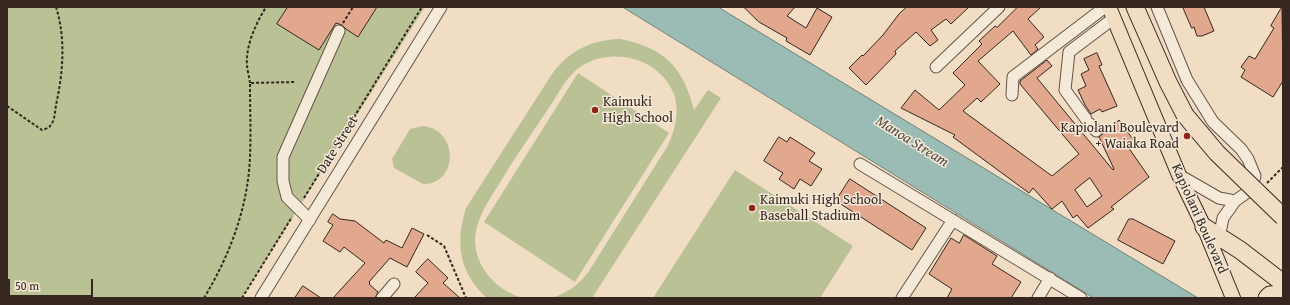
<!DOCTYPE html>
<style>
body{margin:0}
#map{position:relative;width:1290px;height:305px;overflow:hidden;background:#f0ddc3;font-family:"Gentium Book Plus",serif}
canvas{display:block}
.frame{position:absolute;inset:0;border:8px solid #362620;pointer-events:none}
.scale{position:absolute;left:8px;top:279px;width:85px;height:18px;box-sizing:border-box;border:2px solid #362620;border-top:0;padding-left:5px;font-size:12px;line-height:14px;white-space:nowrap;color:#362620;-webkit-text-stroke:3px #f5e9d8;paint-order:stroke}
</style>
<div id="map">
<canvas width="1290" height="305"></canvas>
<div class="frame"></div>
<div class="scale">50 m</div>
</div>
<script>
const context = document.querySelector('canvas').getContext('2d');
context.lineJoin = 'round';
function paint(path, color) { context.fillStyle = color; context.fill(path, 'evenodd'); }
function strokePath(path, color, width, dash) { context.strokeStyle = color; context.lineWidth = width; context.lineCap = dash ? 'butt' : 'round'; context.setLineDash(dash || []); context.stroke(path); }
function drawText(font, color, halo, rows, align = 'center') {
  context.font = font + ' "Gentium Book Plus",serif'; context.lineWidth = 3; context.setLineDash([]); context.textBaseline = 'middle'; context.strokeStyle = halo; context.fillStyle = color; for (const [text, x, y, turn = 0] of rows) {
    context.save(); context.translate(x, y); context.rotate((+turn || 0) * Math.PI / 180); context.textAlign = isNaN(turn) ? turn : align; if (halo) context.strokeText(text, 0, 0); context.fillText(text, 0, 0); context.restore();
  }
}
paint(new Path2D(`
 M7 7H425L242 298H7Z
 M620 39C665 48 683 67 694 110L708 90 721 98 592 298H551C567 293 579 285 589 271L667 147C675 131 680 112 674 94 659 57 611 46 580 67 567 76 560 91 552 103 538 124 524 145 510 166 501 182 490 197 482 213 478 222 475 231 475 240 475 268 498 292 524 298H487C459 273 455 243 466 208L552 74C570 50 591 40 620 39Z
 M578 73 669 133 575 282 484 222Z
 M422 126C459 128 459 185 423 184L394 168 392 159 410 129Z
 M735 170 853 246 820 298H653Z`), '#bac194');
const water = new Path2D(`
 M623 7H718L1198 298H1094Z`);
paint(water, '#9abcb4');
strokePath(water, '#728079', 1);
const building = new Path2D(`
 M288 7H377L358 37 346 29 342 25 336 23 319 50 277 24Z
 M744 7H795L787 16 806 28 817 8 832 17 810 55 786 41 787 38 759 22Z
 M907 7H969L951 24 946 19 931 30 938 40 930 46 916 32 895 51 896 54 866 85 849 68 862 55 863 56 883 35 899 14Z
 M1018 7H1041L1028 19 1044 37 1035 45 1038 49 1031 55 1013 31 978 61 1000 84 981 102 977 98 963 111 1052 176 1079 154 1020 84V81L1047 60 1052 66 1037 78 1113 170 1114 169 1099 137 1119 120 1135 142 1128 147 1149 177 1111 207 1114 209 1088 228 1077 215 1073 218 1062 201 1052 209 1033 188 1029 193 953 137 955 135 901 108 915 90 939 110 965 85 953 73 982 44 979 41 995 26 997 27ZM1090 178 1102 196 1087 207 1075 190Z
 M1183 7H1204L1214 31 1202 36H1197L1194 27 1192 28Z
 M1282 7 1283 81 1273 97 1241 77 1245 70 1241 67 1249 56 1255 59 1274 28 1271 26Z
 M1097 53 1102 65 1099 66 1117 106 1102 112 1100 109 1091 114 1085 105 1078 90 1086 86 1081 74 1089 70 1084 59Z
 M779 137 787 142 790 137 815 153 809 161 822 169 811 186 800 179 794 189 779 179 783 173 764 161Z
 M850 179 926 228 912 250 836 201Z
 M333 214 340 219 355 221 384 243 386 240 402 248 412 228 424 234 407 267 390 258 369 282 370 283 369 284 378 292 375 298H333L365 263 344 247 340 252 323 241 333 225 328 222Z
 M1129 219H1133L1175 241 1163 264 1118 240Z
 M964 235 997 256 992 264 1021 282 1011 298H947L952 289 929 274 951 238 959 243Z
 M428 259 448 278 443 283 460 298H414L428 283 416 272Z
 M303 286 321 298H295Z`);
paint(building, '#e2a88e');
strokePath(building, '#362620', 1);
const minor = new Path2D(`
 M1157 7 1187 80 1213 122 1241 149 1248 159 1255 176 1252 186 1245 194 1235 201 1223 218 1218 243
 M936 67 999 7
 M1012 95 1013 77 1105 7
 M1086 119 1065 90 1069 52 1114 18
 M1090 124 1096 131
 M860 164 1081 298
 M1179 175 1219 198 1235 201
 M310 220 287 197 283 181V157L339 31
 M261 298 441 7
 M382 298 394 284
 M902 298 953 220
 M1038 298 1050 278`);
const major = new Path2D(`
 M1109 7 1179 175 1204 227 1233 298`);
const highway = new Path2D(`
 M1135 7 1168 82 1185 115
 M1204 227 1240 250 1283 283
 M1267 298 1270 295 1283 294`);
strokePath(minor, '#645449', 13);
strokePath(major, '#362620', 16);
strokePath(highway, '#362620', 19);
strokePath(new Path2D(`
 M343 23 353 7
 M250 83C249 75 246 66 247 58 248 40 257 22 266 7
 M7 106 42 130C45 129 49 128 50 126 55 121 55 111 56 105 63 73 66 39 56 7
 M1267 183 1283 167
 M304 198 422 7
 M427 235 444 246 466 298
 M204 298C230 255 248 207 250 157 251 132 250 108 250 83L295 82
 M242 298 292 217`), '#362620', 2, [3, 2]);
strokePath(minor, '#f5e9d8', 11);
strokePath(major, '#f0ddc3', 14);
strokePath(highway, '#f0ddc3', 17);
const highwayBridge = new Path2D(`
 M1185 115 1217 153 1283 217`);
strokePath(highwayBridge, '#362620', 19, []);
strokePath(highwayBridge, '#f0ddc3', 17);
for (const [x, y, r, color] of [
 [595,110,4,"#8f2418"],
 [1187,136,4,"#8f2418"],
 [752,208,4,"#8f2418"]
]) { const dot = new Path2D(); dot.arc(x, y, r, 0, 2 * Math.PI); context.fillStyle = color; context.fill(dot); strokePath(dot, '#f5e9d8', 1.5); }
drawText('14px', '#362620', '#f5e9d8', [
 ["Kaimuki",603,102],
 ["High School",603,118],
 ["Kapiolani Boulevard",1179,128,"right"],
 ["+ Waiaka Road",1179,144,"right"],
 ["Kaimuki High School",760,200],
 ["Baseball Stadium",760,216]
], 'left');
drawText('14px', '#362620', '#f5e9d8', [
 ["Date Street",338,145,-58],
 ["Kapiolani Boulevard",1199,219,66]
]);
drawText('italic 15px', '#4f4c45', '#f5e9d8', [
 ["Manoa Stream",912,142,32]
]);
</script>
